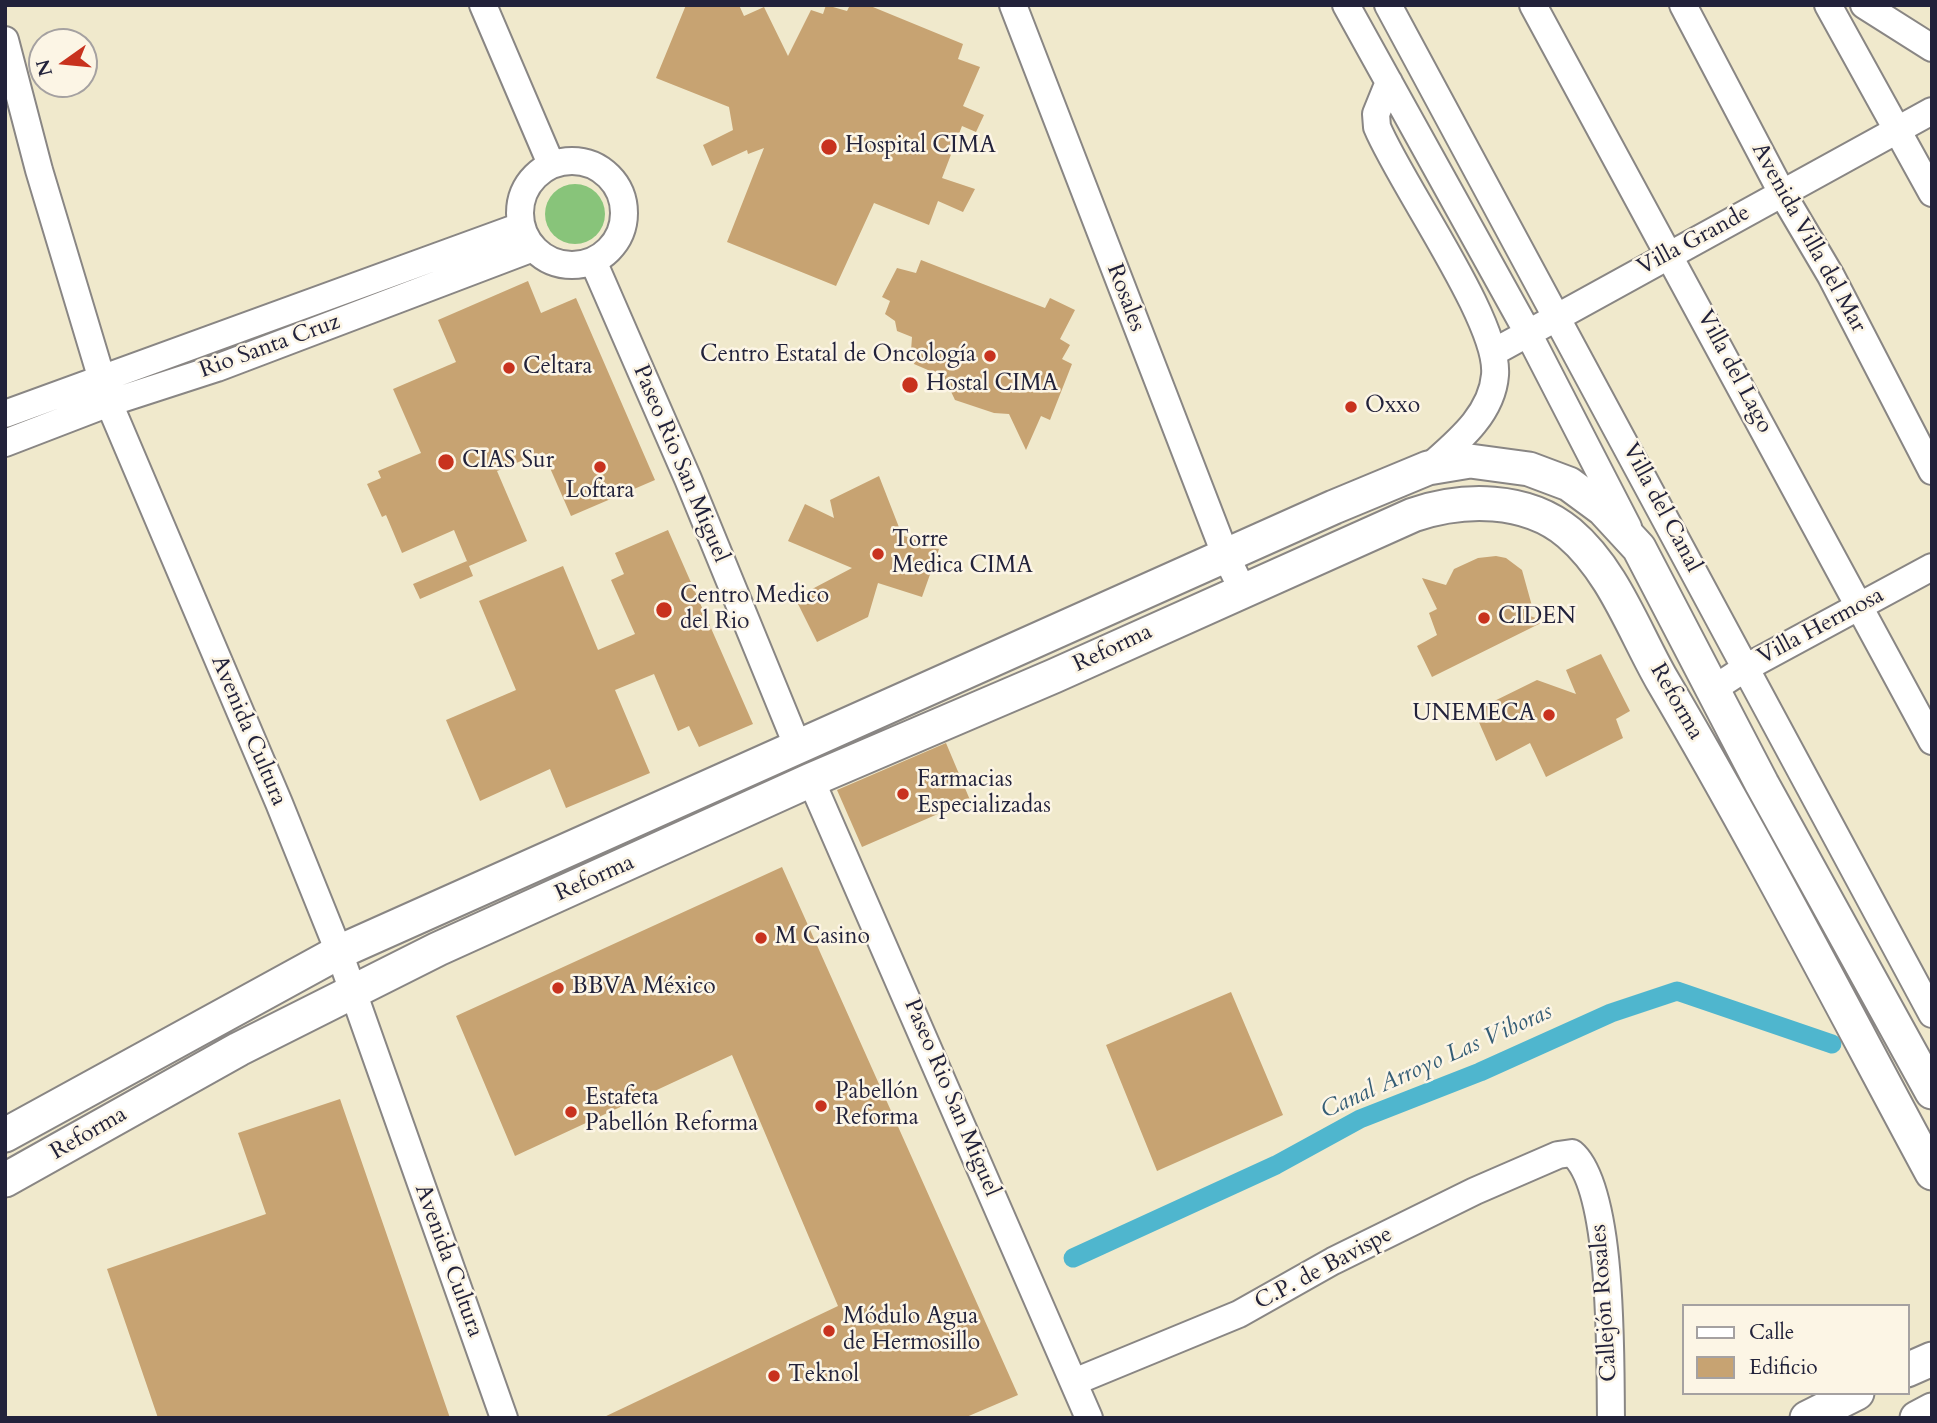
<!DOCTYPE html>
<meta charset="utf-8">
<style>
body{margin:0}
#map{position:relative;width:1937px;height:1423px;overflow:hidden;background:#f0e9cc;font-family:Cardo,serif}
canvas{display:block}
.frame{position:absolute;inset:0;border:7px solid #22223b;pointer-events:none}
.legend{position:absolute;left:1682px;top:1304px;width:228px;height:91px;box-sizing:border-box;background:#fcf5e5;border:2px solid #a5a1a1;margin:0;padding:9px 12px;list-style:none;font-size:21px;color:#22223b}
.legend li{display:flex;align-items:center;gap:14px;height:35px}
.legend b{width:35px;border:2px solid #a5a1a1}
.north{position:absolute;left:28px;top:28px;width:70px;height:70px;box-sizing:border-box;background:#fcf5e5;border:2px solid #a5a1a1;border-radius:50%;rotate:255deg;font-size:19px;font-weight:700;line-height:28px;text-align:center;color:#22223b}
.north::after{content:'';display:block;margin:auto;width:24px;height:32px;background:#c8321e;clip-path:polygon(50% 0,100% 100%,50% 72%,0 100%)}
</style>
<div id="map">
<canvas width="1937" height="1423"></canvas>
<div class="frame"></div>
<ul class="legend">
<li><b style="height:9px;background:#fff"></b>Calle</li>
<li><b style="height:19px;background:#c7a372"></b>Edificio</li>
</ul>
<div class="north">N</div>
</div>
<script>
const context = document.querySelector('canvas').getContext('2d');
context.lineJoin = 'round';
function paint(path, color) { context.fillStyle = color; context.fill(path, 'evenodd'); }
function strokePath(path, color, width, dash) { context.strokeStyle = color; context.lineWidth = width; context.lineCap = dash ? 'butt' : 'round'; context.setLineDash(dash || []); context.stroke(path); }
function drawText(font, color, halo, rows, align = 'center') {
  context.font = font + ' Cardo,serif'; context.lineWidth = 5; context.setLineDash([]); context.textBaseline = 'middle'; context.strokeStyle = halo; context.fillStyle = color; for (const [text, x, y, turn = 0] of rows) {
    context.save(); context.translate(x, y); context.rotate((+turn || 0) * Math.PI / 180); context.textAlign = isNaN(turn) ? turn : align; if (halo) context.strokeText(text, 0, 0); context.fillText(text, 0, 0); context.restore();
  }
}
paint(new Path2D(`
 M545 214a30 30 0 1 1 60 0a30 30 0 1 1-60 0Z`), '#88c47a');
strokePath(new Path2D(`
 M1073 1258 1276 1165 1360 1119 1480 1072 1611 1013 1677 991 1832 1044`), '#4fb6ce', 19);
paint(new Path2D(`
 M686 5H739L744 16 764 7 788 56 811 10 823 14 826 5 847 11 850 5H868L963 44 958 59 980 67 963 106 984 115 976 132 962 126 942 178 975 189 963 212 938 201 929 225 874 203 836 286 727 242 764 148 748 154 747 150 712 166 703 145 733 130 729 107 656 78Z
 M921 260 1045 308 1050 298 1075 310 1060 339 1070 345 1062 359 1072 364 1050 420 1041 416 1026 450 1009 414 994 413 955 400 944 377 914 364 917 352 911 351 912 337 897 331 895 321 885 314 890 301 882 297 897 268 916 273Z
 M528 281 541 313 576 298 655 480 571 516 543 452 497 471 527 541 469 566 454 530 402 553 386 515 382 517 367 484 381 478 378 471 421 453 393 389 456 362 438 320Z
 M879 476 902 535 939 549 922 597 878 583 868 617 817 642 795 598 852 568 788 541 805 504 834 518 830 500Z
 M668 530 753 724 699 747 689 726 678 731 654 674 615 690 650 773 566 808 550 769 480 801 446 720 516 690 479 601 563 566 598 650 635 634 611 580 624 574 615 553Z
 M1496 556 1506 558 1522 570 1532 606 1530 616 1545 621 1432 677 1417 646 1437 635 1429 613 1437 609 1422 578 1446 585 1454 569 1478 558Z
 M467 561 473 576 420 599 413 584Z
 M1601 654 1630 711 1616 719 1623 738 1546 777 1530 743 1496 761 1474 711 1537 680 1576 694 1566 670Z
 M946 743 970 800 862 847 837 790Z
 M782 867 1018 1395 964 1418H602L838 1306 732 1055 515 1156 456 1016Z
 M1231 992 1283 1115 1157 1171 1106 1045Z
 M340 1099 450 1418H158L107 1269 266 1214 238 1133Z`), '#c7a372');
const minor = new Path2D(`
 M483 5 551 164
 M1013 5 1225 554 1242 589
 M1346 5 1528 333 1628 527
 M1388 5 1932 1014
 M1533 5 1932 741
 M1683 5 1782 193 1831 276 1932 471
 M1828 5 1932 193
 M1864 5 1932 48
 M5 40 39 170 109 403 279 803 339 952 504 1418
 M1389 82 1376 114 1377 127C1401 185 1500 322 1495 375 1492 415 1456 443 1428 468
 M520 213a52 52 0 1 1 104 0a52 52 0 1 1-104 0Z
 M593 261 688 479 797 745
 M1494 352 1932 111
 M5 414 521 226
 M5 443 109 403 217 368 533 248
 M1712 690 1747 667 1932 567
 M811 780 1089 1418
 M1074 1382 1239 1314 1333 1261 1475 1191 1558 1155 1572 1153C1614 1188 1610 1362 1611 1418`);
const major = new Path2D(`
 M5 1135 339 952 1334 507 1428 468 1470 461 1529 469 1569 484 1603 509 1639 548 1762 784 1932 1092
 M5 1180 239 1049 438 949 811 780 1054 676 1413 515C1463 498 1526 497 1569 533 1613 570 1634 631 1662 680 1757 841 1843 1008 1932 1173
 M1907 1370 1932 1359
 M1807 1418 1857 1393
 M1917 1418 1932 1410`);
strokePath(minor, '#898684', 30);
strokePath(major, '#898684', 37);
strokePath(minor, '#fff', 26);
strokePath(major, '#fff', 33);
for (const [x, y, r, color] of [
 [829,147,9,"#c8321e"],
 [990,356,7,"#c8321e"],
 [509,368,7,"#c8321e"],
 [910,385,9,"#c8321e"],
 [1351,407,7,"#c8321e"],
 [446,462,9,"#c8321e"],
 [600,467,7,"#c8321e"],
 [878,554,7,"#c8321e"],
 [664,610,9,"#c8321e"],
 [1484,618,7,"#c8321e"],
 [1549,715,7,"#c8321e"],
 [903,794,7,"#c8321e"],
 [761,938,7,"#c8321e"],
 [558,988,7,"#c8321e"],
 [821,1106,7,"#c8321e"],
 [571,1112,7,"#c8321e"],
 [829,1331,7,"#c8321e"],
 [774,1376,7,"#c8321e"]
]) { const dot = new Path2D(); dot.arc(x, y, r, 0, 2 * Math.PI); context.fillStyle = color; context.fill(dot); strokePath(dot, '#fcf5e5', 2.5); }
drawText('23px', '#22223b', '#fcf5e5', [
 ["Hospital CIMA",845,147],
 ["Centro Estatal de Oncología",976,356,"right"],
 ["Celtara",523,368],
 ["Hostal CIMA",926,385],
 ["Oxxo",1365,407],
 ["CIAS Sur",462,462],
 ["Loftara",600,492,"center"],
 ["Torre",892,541],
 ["Medica CIMA",892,567],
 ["Centro Medico",680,597],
 ["del Rio",680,623],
 ["CIDEN",1498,618],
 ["UNEMECA",1535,715,"right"],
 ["Farmacias",917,781],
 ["Especializadas",917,807],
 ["M Casino",775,938],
 ["BBVA México",572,988],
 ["Pabellón",835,1093],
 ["Reforma",835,1119],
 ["Estafeta",585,1099],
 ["Pabellón Reforma",585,1125],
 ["Módulo Agua",843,1318],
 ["de Hermosillo",843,1344],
 ["Teknol",788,1376]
], 'left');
drawText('23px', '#22223b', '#fcf5e5', [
 ["Avenida Villa del Mar",1808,238,61],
 ["Villa Grande",1694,241,-28],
 ["Rosales",1125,298,69],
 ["Rio Santa Cruz",270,347,-20],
 ["Villa del Lago",1734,372,62],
 ["Paseo Rio San Miguel",680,464,67],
 ["Villa del Canal",1661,508,62],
 ["Villa Hermosa",1821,627,-28],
 ["Reforma",1113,649,-25],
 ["Reforma",1676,702,60],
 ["Avenida Cultura",248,731,67],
 ["Reforma",595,879,-24],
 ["Paseo Rio San Miguel",951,1098,67],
 ["Reforma",89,1134,-30],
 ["Avenida Cultura",448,1261,70],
 ["C.P. de Bavispe",1324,1269,-28],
 ["Callejón Rosales",1605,1303,-94]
]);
drawText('italic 24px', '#345d76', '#fcf5e5', [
 ["Canal Arroyo Las Viboras",1437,1062,-24]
]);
</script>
